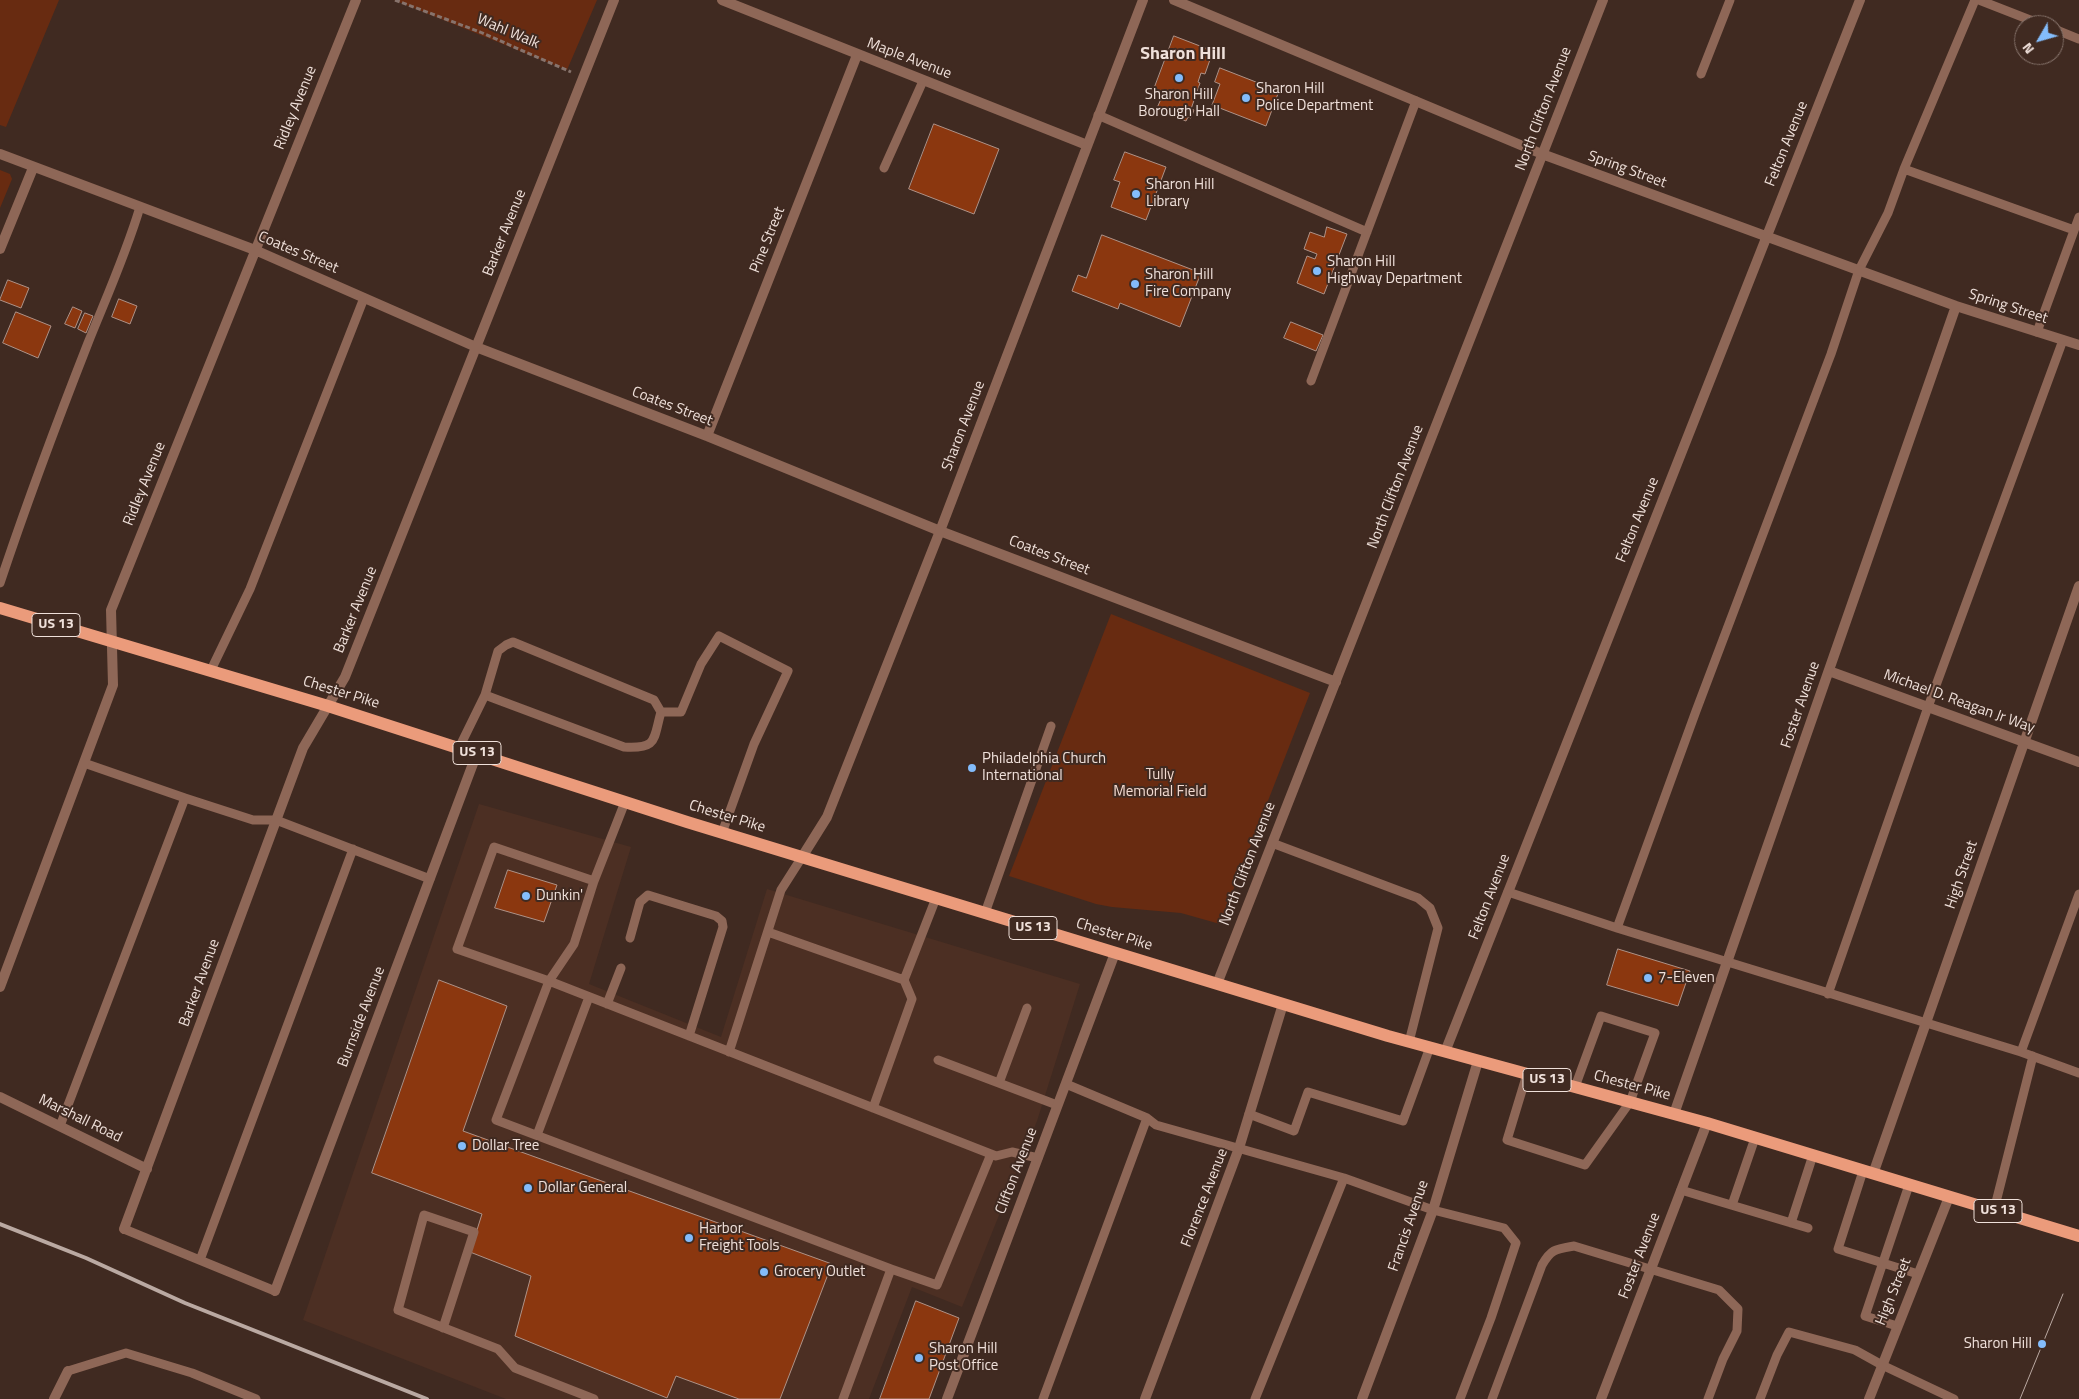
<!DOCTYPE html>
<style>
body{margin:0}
#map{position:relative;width:2079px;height:1399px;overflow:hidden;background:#402a21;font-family:"Titillium Web",sans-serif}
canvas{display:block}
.north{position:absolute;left:2014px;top:15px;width:50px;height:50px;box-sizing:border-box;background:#402a21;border:1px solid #86736b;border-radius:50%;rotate:232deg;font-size:14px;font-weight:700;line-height:20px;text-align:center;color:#efe0da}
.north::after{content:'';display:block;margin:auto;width:18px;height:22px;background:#83bcfb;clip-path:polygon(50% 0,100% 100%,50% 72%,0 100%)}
</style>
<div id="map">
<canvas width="2079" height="1399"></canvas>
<div class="north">N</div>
</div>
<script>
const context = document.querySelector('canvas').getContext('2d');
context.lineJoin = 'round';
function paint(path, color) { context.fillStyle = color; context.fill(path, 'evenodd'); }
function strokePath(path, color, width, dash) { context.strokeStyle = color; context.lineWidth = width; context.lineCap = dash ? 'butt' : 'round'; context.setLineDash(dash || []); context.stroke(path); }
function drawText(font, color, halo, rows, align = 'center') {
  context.font = font + ' "Titillium Web",sans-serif'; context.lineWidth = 4; context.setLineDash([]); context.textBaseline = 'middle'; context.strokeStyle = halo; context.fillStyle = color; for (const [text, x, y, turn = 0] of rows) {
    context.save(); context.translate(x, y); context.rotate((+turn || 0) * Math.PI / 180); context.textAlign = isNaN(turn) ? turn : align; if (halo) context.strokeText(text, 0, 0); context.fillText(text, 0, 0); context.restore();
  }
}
paint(new Path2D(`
 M479 804 631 847 589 984 721 1037 767 889 1080 984 1037 1121 962 1307 912 1287 869 1399H506L303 1320Z`), '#4c2f23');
paint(new Path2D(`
 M0 0H59L6 127 0 125Z
 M394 0H597L567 70Z
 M0 170 10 174 12 179 0 208Z
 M1111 614 1310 693 1220 924 1181 913 1112 907 1096 904 1009 876Z`), '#682b11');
const building = new Path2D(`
 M1174 36 1213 51 1205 74 1201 73 1198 82 1200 83 1191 109 1194 110 1191 118 1188 117 1186 121 1160 111 1161 109 1157 108 1161 99 1164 100 1165 97 1153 92Z
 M1220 68 1279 91 1266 126 1212 105 1220 84 1215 82Z
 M934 124 999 149 974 214 909 189Z
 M1125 152 1166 167 1146 220 1111 207 1120 182 1114 180Z
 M1327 227 1347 234 1324 294 1297 283 1307 256 1315 259 1317 254 1304 249 1310 232 1324 237Z
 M1102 235 1201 273 1180 327 1120 303 1118 309 1072 291 1078 275 1086 278Z
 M8 280 29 288 21 308 0 300Z
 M119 299 137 306 130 324 112 317Z
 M73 307 82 311 75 328 65 324Z
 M16 312 51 326 38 358 3 343Z
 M85 313 93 316 86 333 78 329Z
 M1291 322 1323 335 1316 351 1284 338Z
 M508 870 557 885 544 922 495 908Z
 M1618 949 1690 971 1678 1006 1607 985Z
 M439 980 507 1006 463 1131 832 1264 780 1399H739L676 1376 667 1398 515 1336 531 1276 470 1252 482 1214 372 1173Z
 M916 1301 959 1318 929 1399H880Z`);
paint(building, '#8b370f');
strokePath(building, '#ae9287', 1);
strokePath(new Path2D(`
 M395 0 480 32 571 72`), '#87736c', 3, [5, 2.5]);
strokePath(new Path2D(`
 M1975 0 1904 169 2074 230
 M1979 0 2043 25
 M2054 29 2079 39
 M1701 74 1730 0
 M1098 115 1367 232
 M884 168 923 81
 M2037 332 2079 217
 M1311 381 1416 101
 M0 583C27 502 57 422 88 343 106 298 126 254 140 207
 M211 670 250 589 364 298
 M661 712H681L701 664 719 636 788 671 754 744 722 833
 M459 748 485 695 498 651 506 645 513 642 654 700 661 712C653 740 658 749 624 747L485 695
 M84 763 185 798
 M625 802 594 881 574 944 549 981 496 1120 891 1269
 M1272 843 1418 898 1430 908 1438 928 1409 1042
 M594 881 494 847 457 949 549 981 996 1156 1012 1152 1038 1158
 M1508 892 1617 928 2021 1052 2079 1073
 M985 913 1051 726
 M1617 928 1696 711 1831 354 1859 270 1888 213 1904 169
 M768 932 904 980
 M630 938 640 902 648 895 716 916 722 921 723 927 689 1036
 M1828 994 1928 707 2063 340
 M607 1004 621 968
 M729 1052 781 890 802 857
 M2021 1052 2079 894
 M938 1060 1057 1105
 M1527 1074 1507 1140 1585 1165 1630 1102 1655 1033 1601 1016 1575 1087
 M999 1083 1027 1008
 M1066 1084 1147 1118
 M873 1108 912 999 904 980 936 898
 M1249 1114 1294 1131 1308 1092 1403 1121 1430 1047
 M60 1126 185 798 253 820H276L430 879
 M537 1135 589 997
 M1863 1171 1838 1249 1918 1274
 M1681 1190 1808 1228
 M1732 1205 1755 1138
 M1994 1210 2033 1056
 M1791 1223 1813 1155
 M124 1229 275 1291
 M200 1260 353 849
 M1897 1326 1865 1316 1909 1185
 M443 1328 474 1232 424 1215 398 1310 498 1349 515 1368 594 1399
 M68 1371 126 1353 192 1373 256 1399
 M843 1399 891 1269 937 1285 991 1154
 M1043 1399 1147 1118 1156 1125 1344 1178 1433 1210 1504 1228 1516 1243 1491 1318 1460 1399
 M1255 1399 1344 1178
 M1492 1399 1542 1265C1551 1249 1556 1249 1574 1246L1719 1290 1738 1309 1737 1331 1723 1359 1708 1399
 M1760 1399 1777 1355 1789 1332 1855 1350 1882 1365 1954 1399`), '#8e6757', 9);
strokePath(new Path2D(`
 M722 0 1087 145
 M1174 0 1542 154 1956 306 2079 345
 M0 154 255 250 476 347 707 436 940 531 1336 682
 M0 249 33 168
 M707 436 857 55
 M1829 671 2079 762
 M1217 984 1603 0
 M0 987 113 685 111 610 356 0
 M1445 1052 1860 0
 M0 1097 147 1169
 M1674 1114 1956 306
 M1873 1174 2079 586
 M124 1229 303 748 345 677 614 0
 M275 1291 477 753
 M54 1399 68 1371
 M1145 1399 1239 1148 1283 1004
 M1362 1399 1433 1210 1478 1061
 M1601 1399 1707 1123
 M1869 1399 1949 1197`), '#8e6757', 10);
strokePath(new Path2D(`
 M802 857 827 817 940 531 1143 0
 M947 1399 1115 953`), '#8e6757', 10);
strokePath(new Path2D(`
 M0 608 328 706 687 822 1388 1036 1707 1123 2079 1236`), '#eb9b7b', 12);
strokePath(new Path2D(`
 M2020 1399 2063 1294`), '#baa9a2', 1);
strokePath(new Path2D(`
 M0 1224 86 1258 185 1303 427 1399`), '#baa9a2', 4);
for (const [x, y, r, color] of [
 [1179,78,5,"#83bcfb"],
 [1246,98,5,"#83bcfb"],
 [1136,194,5,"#83bcfb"],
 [1317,271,5,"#83bcfb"],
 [1135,284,5,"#83bcfb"],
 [972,768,5,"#83bcfb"],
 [526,896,5,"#83bcfb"],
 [1648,978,5,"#83bcfb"],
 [462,1146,5,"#83bcfb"],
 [528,1188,5,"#83bcfb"],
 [689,1238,5,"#83bcfb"],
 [764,1272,5,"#83bcfb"],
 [2042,1344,5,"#83bcfb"],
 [919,1358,5,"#83bcfb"]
]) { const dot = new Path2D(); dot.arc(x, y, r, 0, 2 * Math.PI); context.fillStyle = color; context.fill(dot); strokePath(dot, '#402a21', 2); }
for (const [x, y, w] of [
 [56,625,48],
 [477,753,48],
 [1033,928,48],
 [1547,1080,48],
 [1998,1211,48]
]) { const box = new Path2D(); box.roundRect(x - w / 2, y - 11.5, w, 23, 4); context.fillStyle = '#402a21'; context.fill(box); strokePath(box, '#efe0da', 1); }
drawText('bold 14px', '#efe0da', null, [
 ["US 13",56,625],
 ["US 13",477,753],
 ["US 13",1033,928],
 ["US 13",1547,1080],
 ["US 13",1998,1211]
]);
drawText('15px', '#efe0da', '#402a21', [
 ["Wahl Walk",508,32,23],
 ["Maple Avenue",909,59,21],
 ["Ridley Avenue",296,108,-68],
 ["North Clifton Avenue",1544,109,-69],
 ["Felton Avenue",1787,144,-68],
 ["Spring Street",1627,170,20],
 ["Barker Avenue",505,233,-68],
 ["Pine Street",768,240,-68],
 ["Coates Street",298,253,23],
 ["Spring Street",2008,307,18],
 ["Coates Street",672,407,21],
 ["Sharon Avenue",964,426,-69],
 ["Ridley Avenue",145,484,-68],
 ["North Clifton Avenue",1396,487,-69],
 ["Felton Avenue",1638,520,-68],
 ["Coates Street",1049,556,21],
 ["Barker Avenue",356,610,-68],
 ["Chester Pike",341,693,17],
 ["Michael D. Reagan Jr Way",1959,702,20],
 ["Foster Avenue",1801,705,-71],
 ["Chester Pike",727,817,17],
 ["North Clifton Avenue",1248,864,-69],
 ["High Street",1962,875,-71],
 ["Felton Avenue",1490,897,-69],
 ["Chester Pike",1114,935,17],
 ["Barker Avenue",200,983,-70],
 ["Burnside Avenue",362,1017,-69],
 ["Chester Pike",1632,1086,15],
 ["Marshall Road",80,1119,26],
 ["Clifton Avenue",1017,1171,-69],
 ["Florence Avenue",1205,1198,-69],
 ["Francis Avenue",1409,1226,-71],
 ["Foster Avenue",1640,1256,-69],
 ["High Street",1894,1292,-68]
]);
drawText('15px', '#efe0da', '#402a21', [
 ["Sharon Hill",1256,89],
 ["Police Department",1256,106],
 ["Sharon Hill",1179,95,"center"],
 ["Borough Hall",1179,112,"center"],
 ["Sharon Hill",1146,185],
 ["Library",1146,202],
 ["Sharon Hill",1327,262],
 ["Highway Department",1327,279],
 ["Sharon Hill",1145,275],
 ["Fire Company",1145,292],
 ["Philadelphia Church",982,759],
 ["International",982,776],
 ["Dunkin'",536,896],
 ["7-Eleven",1658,978],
 ["Dollar Tree",472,1146],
 ["Dollar General",538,1188],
 ["Harbor",699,1229],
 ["Freight Tools",699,1246],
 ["Grocery Outlet",774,1272],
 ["Sharon Hill",2032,1344,"right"],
 ["Sharon Hill",929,1349],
 ["Post Office",929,1366]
], 'left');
drawText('15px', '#f3dad0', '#402a21', [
 ["Tully",1160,775],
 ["Memorial Field",1160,792]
]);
drawText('bold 18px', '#efe0da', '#402a21', [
 ["Sharon Hill",1183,55]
]);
</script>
